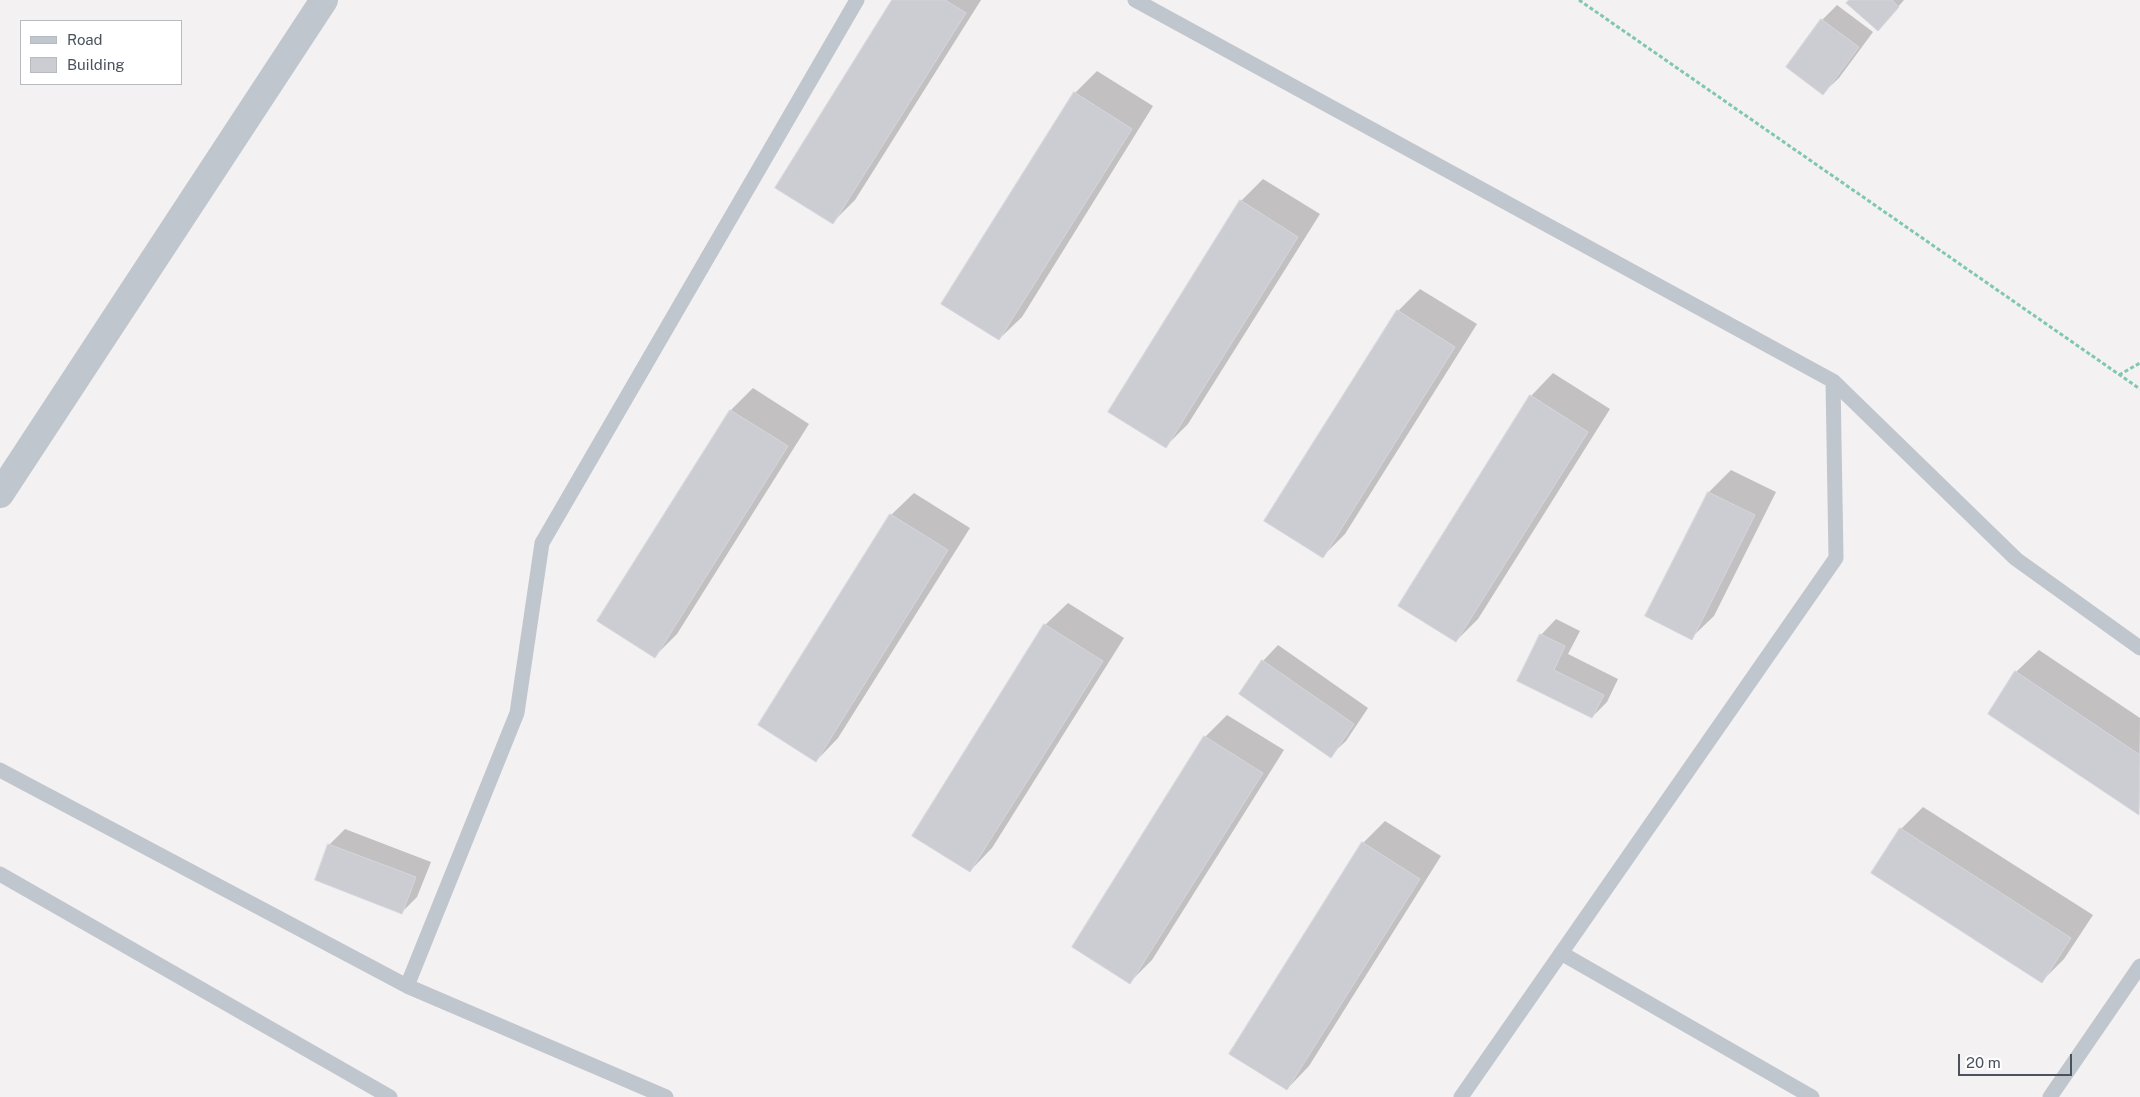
<!DOCTYPE html>
<style>
body{margin:0}
#map{position:relative;width:2140px;height:1097px;overflow:hidden;background:#f3f1f1;font-family:"Public Sans",sans-serif}
canvas{display:block}
.legend{position:absolute;left:20px;top:20px;width:162px;height:65px;box-sizing:border-box;background:#fff;border:1px solid #b7babe;margin:0;padding:6px 9px;list-style:none;font-size:15px;color:#4a525d}
.legend li{display:flex;align-items:center;gap:10px;height:25px}
.legend b{width:25px;border:1px solid #b7babe}
.scale{position:absolute;left:1958px;top:1054px;width:114px;height:22px;box-sizing:border-box;border:2px solid #4a525d;border-top:0;padding-left:6px;font-size:15px;line-height:18px;white-space:nowrap;color:#4a525d;-webkit-text-stroke:4px #fff;paint-order:stroke}
</style>
<div id="map">
<canvas width="2140" height="1097"></canvas>
<ul class="legend">
<li><b style="height:6px;background:#c0c6ce"></b>Road</li>
<li><b style="height:14px;background:#cbcdd3"></b>Building</li>
</ul>
<div class="scale">20 m</div>
</div>
<script>
const context = document.querySelector('canvas').getContext('2d');
context.lineJoin = 'round';
function paint(path, color) { context.fillStyle = color; context.fill(path, 'evenodd'); }
function strokePath(path, color, width, dash) { context.strokeStyle = color; context.lineWidth = width; context.lineCap = dash ? 'butt' : 'round'; context.setLineDash(dash || []); context.stroke(path); }
paint(new Path2D(`
 M894 0H981L855 200 833 222Z
 M1851 0H1904L1885 22Z
 M1837 5 1873 32 1839 78 1823 93 1822 20Z
 M1097 71 1153 106 1022 317 999 339 1075 93Z
 M1263 179 1320 214 1188 424 1165 447 1241 201Z
 M1420 289 1477 324 1345 534 1323 556 1398 311Z
 M1553 373 1610 409 1478 619 1456 641 1531 396Z
 M753 388 809 424 677 634 655 656 731 410Z
 M1731 470 1776 492 1714 616 1691 638 1646 615 1709 492Z
 M914 493 970 528 838 738 816 761 891 515Z
 M1068 603 1124 638 992 848 970 871 1045 625Z
 M1556 619 1580 631 1568 654 1618 679 1607 702 1592 717 1519 680 1541 635Z
 M1278 645 1368 708 1346 741 1330 756 1240 693 1263 661Z
 M2039 650 2140 718 2139 813 1989 713 2016 672Z
 M1227 715 1284 750 1152 960 1130 982 1205 737Z
 M1923 807 2093 915 2064 959 2042 981 1901 829Z
 M1385 821 1441 856 1309 1066 1287 1089 1363 843Z
 M345 829 431 862 417 897 402 912 329 845Z`), '#0003');
const building = new Path2D(`
 M892 0H945L966 13 833 224 775 188Z
 M1849 0H1892L1899 7 1878 31 1846 3Z
 M1821 19 1859 47 1823 95 1786 67Z
 M1074 92 1132 129 999 340 941 304Z
 M1240 200 1298 237 1166 448 1108 412Z
 M1397 310 1455 347 1323 558 1264 521Z
 M1530 395 1588 432 1456 642 1398 606Z
 M730 410 788 446 655 658 597 621Z
 M1708 492 1755 515 1692 640 1645 616Z
 M890 514 948 550 816 762 758 725Z
 M1044 624 1103 661 970 872 912 836Z
 M1540 634 1565 646 1554 670 1604 695 1592 718 1517 681Z
 M1262 660 1354 724 1331 758 1239 694Z
 M2015 671 2140 755 2139 815 1988 714Z
 M1204 736 1263 773 1130 984 1072 947Z
 M1900 828 2071 938 2042 983 1871 873Z
 M1362 842 1420 879 1287 1090 1229 1054Z
 M328 844 416 877 402 914 315 880Z`);
paint(building, '#cbcdd3');
strokePath(building, '#d5d6dc', 1);
strokePath(new Path2D(`
 M1579 0 2140 389
 M2119 375 2140 363`), '#7fc7ad', 3, [4, 2.5]);
strokePath(new Path2D(`
 M1135 0 1833 381 1836 558 1461 1097
 M1833 381 2016 559 2140 648
 M0 770 407 986
 M0 874 390 1097
 M1561 953 1812 1097
 M666 1097 407 986 517 713 542 543 857 0
 M2050 1097 2140 966`), '#c0c6ce', 15);
strokePath(new Path2D(`
 M0 494 324 0`), '#c0c6ce', 28);
</script>
